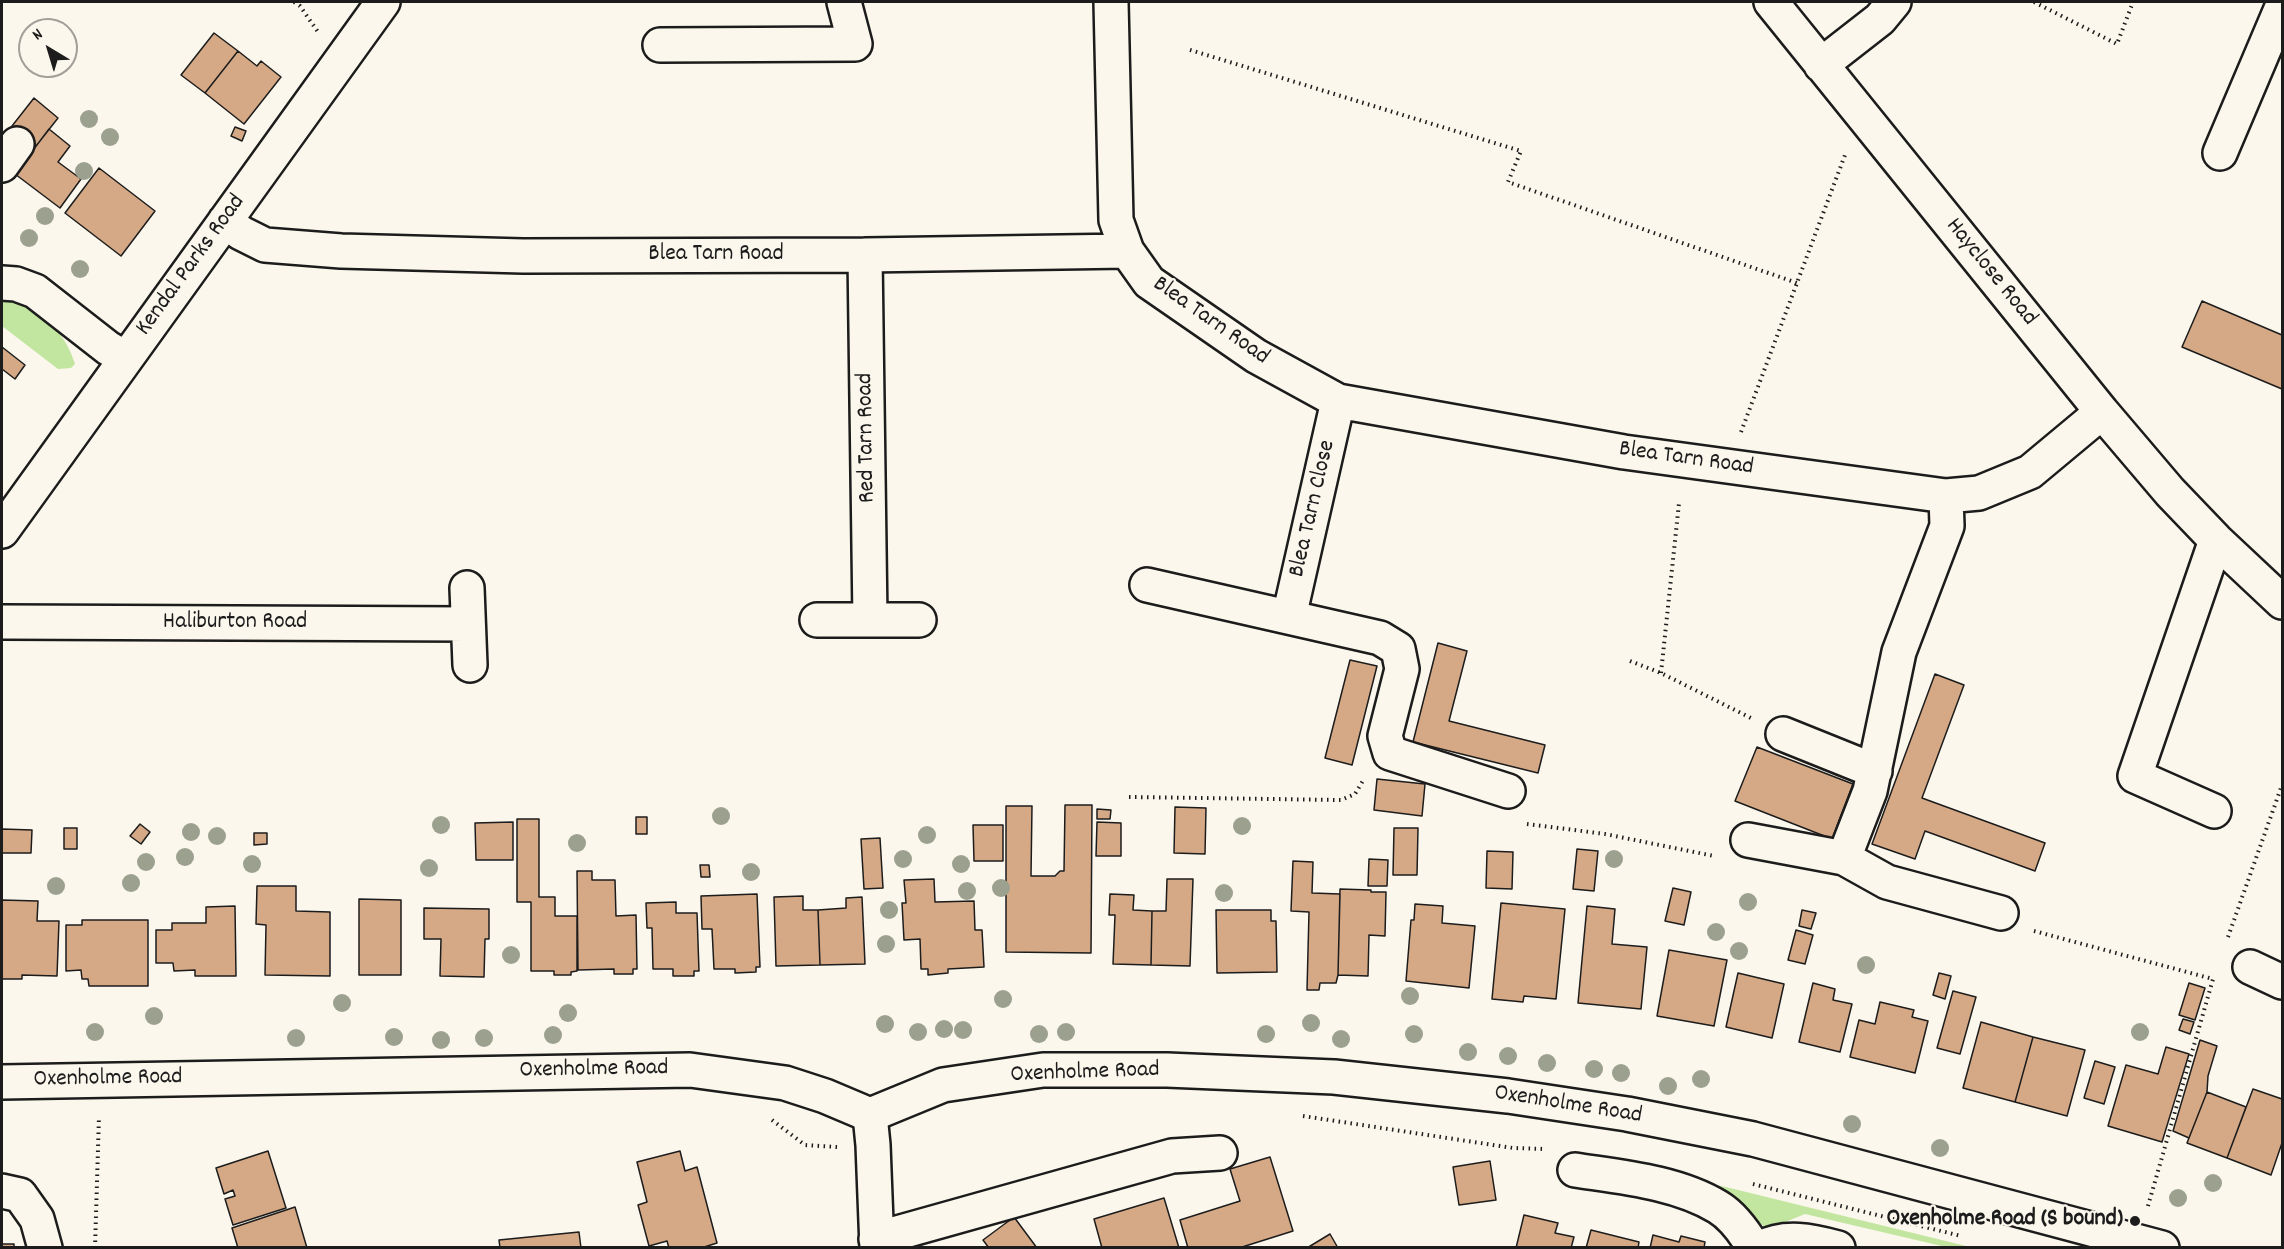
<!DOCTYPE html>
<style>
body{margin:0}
#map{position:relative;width:2284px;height:1249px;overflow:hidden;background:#fbf7ec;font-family:Dekko,sans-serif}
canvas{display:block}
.frame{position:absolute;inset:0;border:3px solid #1c1c1c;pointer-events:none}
.north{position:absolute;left:18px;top:18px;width:60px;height:60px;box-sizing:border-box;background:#fbf7ec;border:2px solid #a29f99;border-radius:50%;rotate:322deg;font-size:16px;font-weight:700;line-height:24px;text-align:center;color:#1c1c1c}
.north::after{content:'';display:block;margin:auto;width:21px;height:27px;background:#1c1c1c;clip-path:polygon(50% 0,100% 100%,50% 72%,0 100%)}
</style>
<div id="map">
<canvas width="2284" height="1249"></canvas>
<div class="frame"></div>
<div class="north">N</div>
</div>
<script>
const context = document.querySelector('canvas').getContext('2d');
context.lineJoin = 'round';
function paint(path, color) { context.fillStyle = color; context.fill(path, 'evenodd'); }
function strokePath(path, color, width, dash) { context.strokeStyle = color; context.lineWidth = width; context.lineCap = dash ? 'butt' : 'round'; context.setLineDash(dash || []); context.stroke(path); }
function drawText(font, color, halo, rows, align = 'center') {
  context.font = font + ' Dekko,sans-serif'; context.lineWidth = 4.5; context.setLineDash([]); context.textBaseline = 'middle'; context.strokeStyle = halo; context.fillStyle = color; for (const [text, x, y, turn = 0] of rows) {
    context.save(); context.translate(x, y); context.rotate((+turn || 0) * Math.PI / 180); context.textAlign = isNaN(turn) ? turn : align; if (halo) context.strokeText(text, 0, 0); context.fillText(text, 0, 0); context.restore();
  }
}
paint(new Path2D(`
 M2 298C38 308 64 328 75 364L71 368 58 369 2 326Z
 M1707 1183 1730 1188 1970 1247H1946L1805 1214 1768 1229Z`), '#c2e59f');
const building = new Path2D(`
 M214 33 238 51 205 93 181 75Z
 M238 51 257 66 261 61 281 77 244 124 205 93Z
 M34 98 58 118 36 146 12 126Z
 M235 127 246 131 242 141 231 136Z
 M49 129 70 146 58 162 81 179 60 208 15 174Z
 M99 168 155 211 121 256 65 213Z
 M2202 301 2282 335V389L2182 347Z
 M2 347 25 365 15 379 2 369Z
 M1438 643 1467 651 1449 721 1545 745 1538 773 1413 742Z
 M1350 660 1377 666 1352 765 1325 758Z
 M1935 674 1964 685 1922 798 2045 843 2035 871 1925 831 1915 859 1872 844Z
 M1757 747 1853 784 1832 839 1735 801Z
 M1377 779 1425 784 1422 816 1374 810Z
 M1065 805H1092L1091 953 1006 952V806H1032L1031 876H1055L1060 871H1064Z
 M1175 807 1206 808 1205 854 1174 853Z
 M1097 809 1111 810 1110 819H1097Z
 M636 817H647V834H636Z
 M517 819H539V897H555V916H577V971L571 972V975H554V971H531V902H517Z
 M513 822V860H476L475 823Z
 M1097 822 1121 823V856H1096Z
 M140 824 150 832 141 844 130 836Z
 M973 825H1003V861H974Z
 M64 828H77V849H64Z
 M1394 828H1418L1417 875H1393Z
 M2 829 32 830 31 853H2Z
 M254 833H267V844L254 845Z
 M880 838 883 888 864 889 861 839Z
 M1577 849 1598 851 1594 891 1573 889Z
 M1487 851 1513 852 1512 889 1486 888Z
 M1369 859 1388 860 1387 886H1368Z
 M1293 861 1313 862 1312 893 1340 894 1338 975 1336 983H1320L1319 990H1307L1309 912 1291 911Z
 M700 865H709L710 877H701Z
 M577 871H592V880H615L616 916 636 915 637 969H633V974H614V969L578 970Z
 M934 879 935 902 974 901 975 930H982L984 967 948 969V973L928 975V969H921L920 939 904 940 902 903H906L904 880Z
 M1167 879H1193L1190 966 1151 965 1152 911H1166Z
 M257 886H296V911L330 912V976L265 975 266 925 256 924Z
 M1673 888 1691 892 1684 925 1665 921Z
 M1340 889 1371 890V892H1386L1385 936 1369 935 1368 976 1338 975Z
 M757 894 760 967H756V972L735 973V969H714L712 929H702L701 896Z
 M1110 894 1134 895 1133 910 1152 911 1151 965 1113 964 1115 915H1109Z
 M803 896V910H818L820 965 776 966 774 897Z
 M862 897 865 964 820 965 818 910 846 908V898Z
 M359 899 401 900V975H359Z
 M2 900 38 901 37 921H59L57 976 22 975V979H2Z
 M676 902V913H697L699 971H694V976H673V969H653L652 928H647L646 903Z
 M1501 903 1565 909 1556 999 1524 996 1523 1002 1492 999Z
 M1415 904 1443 906 1442 923 1475 926 1469 988 1406 981 1411 920H1414Z
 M235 906 236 976H195V970L174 971 173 963H156V930H172V923H206V907Z
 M1587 906 1615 909 1612 944 1647 947 1641 1009 1578 1003Z
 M424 908 489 909V939H485L484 977 440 976 441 939H424Z
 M1216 910H1271V921H1276L1277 972 1217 973Z
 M1802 910 1816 913 1811 929 1799 926Z
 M82 920H148V986H89L88 979H82L81 970 66 971V925H82Z
 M1796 930 1813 935 1805 964 1788 960Z
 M1669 950 1727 960 1714 1026 1657 1016Z
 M1738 973 1784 984 1772 1038 1726 1027Z
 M1939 973 1951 976 1945 999 1933 995Z
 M1813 983 1835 989 1833 1000 1852 1004 1840 1052 1799 1042Z
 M2189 983 2205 988 2195 1020 2179 1015Z
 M1953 991 1976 997 1960 1054 1937 1048Z
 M1880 1002 1914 1010 1912 1017 1928 1021 1915 1073 1850 1057 1859 1020 1875 1024Z
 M2183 1019 2194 1022 2190 1034 2179 1030Z
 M1981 1022 2033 1037 2015 1102 1963 1088Z
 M2033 1037 2085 1050 2067 1116 2015 1102Z
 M2200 1040 2217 1046 2208 1076 2207 1092 2189 1138 2173 1131Z
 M2166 1047 2189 1054 2162 1142 2108 1126 2126 1065 2158 1074Z
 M2095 1061 2115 1067 2104 1104 2084 1098Z
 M2253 1089 2282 1099V1143L2271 1175 2227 1158Z
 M2207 1092 2246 1107 2227 1158 2187 1143Z
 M268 1151 286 1208 233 1225 225 1199 235 1196 233 1190 224 1194 216 1168Z
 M680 1151 685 1171 697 1167 717 1243 701 1248H669L667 1241 649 1246 638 1205 647 1202 637 1162Z
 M1270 1157 1293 1231 1239 1248H1188L1180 1220 1240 1201 1230 1169Z
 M1490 1161 1496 1200 1459 1205 1453 1167Z
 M1164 1198 1179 1248H1102L1094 1219Z
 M295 1207 307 1248H238L232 1228Z
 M1524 1215 1558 1223 1555 1233 1574 1237 1571 1248H1516Z
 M1014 1217 1037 1248H989L983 1240Z
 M1591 1230 1639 1242 1638 1248H1586Z
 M579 1232 581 1248H500L499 1240Z
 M1330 1234 1338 1248H1307Z
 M1653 1235 1679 1242 1681 1236 1705 1242 1704 1248H1650Z
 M2 1244H14V1248H2Z`);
paint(building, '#d5a986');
strokePath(building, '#1c1c1c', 1.5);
const minor = new Path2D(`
 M1111 2 1116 220 1127 251
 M1771 2 2102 412 2170 492 2216 540 2282 602
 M660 45 855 44 844 2
 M1821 65 1880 19 1894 2
 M2220 153 2282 7
 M2 165 17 144
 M225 221 241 233 265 245 341 251 523 256 865 255 1127 251 1149 282 1256 356 1338 401 1624 452 1946 496 1979 493 2030 472 2102 412
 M865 255 870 620
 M2 283 16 284 35 291 108 348 125 358
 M2 531 383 2
 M1147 585 1380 638 1398 649 1402 669 1385 736 1390 753 1508 791
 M467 588 470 665
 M1289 617 1338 401
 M817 620H919
 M2 622 468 624
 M1783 734 1875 771
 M2214 811 2135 776 2216 540
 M1748 840 1844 858 1870 791 1899 652 1947 526 1946 496
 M1844 858 1887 882 2001 913
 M2250 967 2282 982
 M870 1115 873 1145 877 1248
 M1575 1170C1621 1177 1677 1182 1718 1207 1733 1216 1745 1233 1754 1248
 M2 1191 20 1195 37 1219 45 1248
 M876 1239 1172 1156 1220 1153
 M1761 1248C1785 1235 1812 1241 1838 1248`);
const major = new Path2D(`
 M2 1082 690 1070 785 1083 825 1096 870 1115 943 1085 1043 1070H1167L1334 1077 1508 1096 1627 1114 1753 1139 2162 1248`);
strokePath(minor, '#1c1c1c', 38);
strokePath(major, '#1c1c1c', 38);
strokePath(new Path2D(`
 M294 2 300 6 318 32
 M2034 2 2117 44 2133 2
 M1190 50 1521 151 1508 182 1797 283
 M1741 432 1845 155
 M1630 661 1661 673 1751 718
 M1661 673 1679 503
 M1129 797 1341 800 1355 794 1364 779
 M1527 824 1605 834 1714 856
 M2034 931 2213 979 2148 1206
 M2228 937 2282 785
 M1303 1116 1513 1148 1545 1149
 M772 1120 805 1145 837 1147
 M1753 1184 1961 1236
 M95 1248 99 1116`), '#1c1c1c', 4, [1.5, 4.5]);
strokePath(minor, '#fbf7ec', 33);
strokePath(major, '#fbf7ec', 33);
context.fillStyle = '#9ca08f';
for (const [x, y] of [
 [89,119],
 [110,137],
 [84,171],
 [45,216],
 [29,238],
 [80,269],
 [721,816],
 [441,825],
 [1242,826],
 [191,832],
 [927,835],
 [217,836],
 [577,843],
 [185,857],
 [903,859],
 [1614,859],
 [146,862],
 [252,864],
 [961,864],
 [429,868],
 [751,872],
 [131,883],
 [56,886],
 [1001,888],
 [967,891],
 [1224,893],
 [1748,902],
 [889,910],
 [1716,932],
 [886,944],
 [1739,951],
 [511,955],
 [1866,965],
 [1410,996],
 [1003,999],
 [342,1003],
 [568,1013],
 [154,1016],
 [1311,1023],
 [885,1024],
 [944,1029],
 [963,1030],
 [95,1032],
 [918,1032],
 [1066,1032],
 [2140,1032],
 [1039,1034],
 [1266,1034],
 [1414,1034],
 [553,1035],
 [394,1037],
 [296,1038],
 [484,1038],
 [1341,1039],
 [441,1040],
 [1468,1052],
 [1508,1056],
 [1547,1063],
 [1594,1069],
 [1621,1073],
 [1701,1079],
 [1668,1086],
 [1852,1124],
 [1940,1148],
 [2213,1183],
 [2178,1198]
]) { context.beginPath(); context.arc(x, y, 9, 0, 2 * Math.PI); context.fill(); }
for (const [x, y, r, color] of [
 [2135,1221,6,"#1c1c1c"]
]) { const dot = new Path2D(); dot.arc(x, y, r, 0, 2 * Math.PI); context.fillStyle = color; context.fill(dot); strokePath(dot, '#fbf7ec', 2); }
drawText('24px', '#1c1c1c', '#fbf7ec', [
 ["Blea Tarn Road",716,256],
 ["Kendal Parks Road",192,266,-54],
 ["Hayclose Road",1990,273,51],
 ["Blea Tarn Road",1210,322,35],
 ["Red Tarn Road",868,438,-91],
 ["Blea Tarn Road",1686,460,8],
 ["Blea Tarn Close",1314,509,-77],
 ["Haliburton Road",235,624],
 ["Oxenholme Road",594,1071,-1],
 ["Oxenholme Road",1085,1074,-2],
 ["Oxenholme Road",108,1080,-1],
 ["Oxenholme Road",1568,1106,9]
]);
drawText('bold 24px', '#1c1c1c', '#fbf7ec', [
 ["Oxenholme Road (S bound)",2123,1221]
], 'right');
</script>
